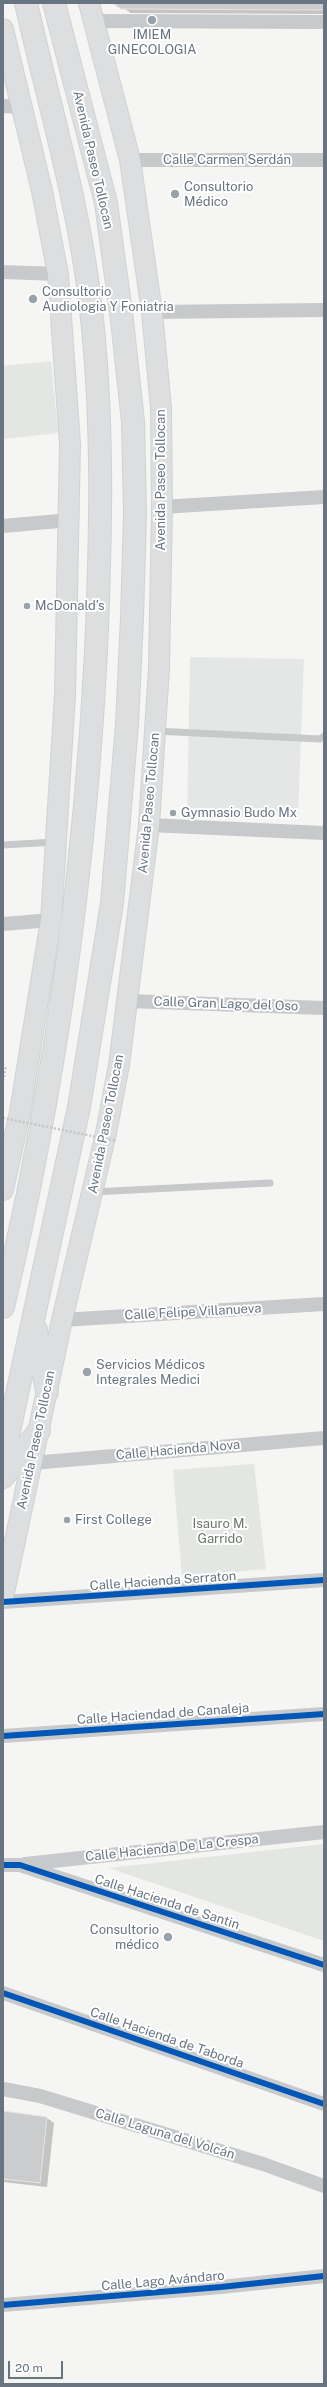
<!DOCTYPE html>
<meta charset="utf-8">
<style>
body{margin:0}
#map{position:relative;width:327px;height:2387px;overflow:hidden;background:#f5f5f4;font-family:"Public Sans",sans-serif}
canvas{display:block}
.frame{position:absolute;inset:0;border:4px solid #687581;pointer-events:none}
.scale{position:absolute;left:8px;top:2361px;width:55px;height:18px;box-sizing:border-box;border:2px solid #687581;border-top:0;padding-left:5px;font-size:12px;line-height:14px;white-space:nowrap;color:#687581;-webkit-text-stroke:3px #fff;paint-order:stroke}
</style>
<div id="map">
<canvas width="327" height="2387"></canvas>
<div class="frame"></div>
<div class="scale">20 m</div>
</div>
<script>
const context = document.querySelector('canvas').getContext('2d');
context.lineJoin = 'round';
function paint(path, color) { context.fillStyle = color; context.fill(path, 'evenodd'); }
function strokePath(path, color, width, dash) { context.strokeStyle = color; context.lineWidth = width; context.lineCap = dash ? 'butt' : 'round'; context.setLineDash(dash || []); context.stroke(path); }
function drawText(font, color, halo, rows, align = 'center') {
  context.font = font + ' "Public Sans",sans-serif'; context.lineWidth = 4; context.setLineDash([]); context.textBaseline = 'middle'; context.strokeStyle = halo; context.fillStyle = color; for (const [text, x, y, turn = 0] of rows) {
    context.save(); context.translate(x, y); context.rotate((+turn || 0) * Math.PI / 180); context.textAlign = isNaN(turn) ? turn : align; if (halo) context.strokeText(text, 0, 0); context.fillText(text, 0, 0); context.restore();
  }
}
paint(new Path2D(`
 M190 657 304 659 298 816H187Z`), '#e5e7e6');
paint(new Path2D(`
 M51 361 58 433 3 439V366Z
 M254 1464 266 1569 182 1577 173 1470Z
 M324 1844V1941L109 1868Z`), '#e3e6e2');
paint(new Path2D(`
 M115 3H324V14L131 13Z
 M3 2112 47 2118 54 2123 47 2187 3 2182Z`), '#0003');
const building = new Path2D(`
 M113 3H324V10L121 9Z
 M3 2111 47 2117 40 2183 3 2179Z`);
paint(building, '#cbcccd');
strokePath(building, '#e4e4e4', 1);
const secondary = new Path2D(`
 M3 29 42 191 58 274 70 444 65 695 51 920 20 1112 3 1190
 M3 1597 62 1320 106 1133 119 1065 149 825 159 668 162 507 161 408 152 312 130 160 89 3`);
const highway = new Path2D(`
 M3 1307C54 1092 85 872 96 651 101 535 104 417 90 301 78 200 48 101 26 3
 M36 1330 47 1392
 M3 1459 79 1107 112 903 127 724 132 618 135 514 133 422 122 320 106 203 54 3
 M3 1477 39 1431`);
strokePath(secondary, '#d1d2d2', 22);
strokePath(highway, '#d1d2d2', 24);
strokePath(new Path2D(`
 M3 1081 6 1066`), '#c5c6c7', 2.5, [2, 2]);
strokePath(new Path2D(`
 M155 731 320 739 324 736
 M3 845 55 842
 M93 1192 270 1183`), '#c8c9ca', 7);
strokePath(new Path2D(`
 M94 21 324 22
 M3 106 22 107
 M130 160H324
 M3 272 58 274
 M152 312 324 310
 M162 507 324 497
 M3 526 70 520
 M149 825 324 833
 M3 924 51 920
 M128 1001 324 1008
 M62 1320 324 1304
 M32 1463 324 1438
 M3 1602 324 1580
 M3 1736 324 1714
 M25 1864 324 1832
 M3 1865H20L324 1965
 M3 1993 324 2104
 M3 2089 40 2096 263 2164 324 2186
 M3 2305 221 2287 324 2276`), '#c8c9ca', 14);
strokePath(secondary, '#dddedf', 20);
strokePath(highway, '#dddedf', 22);
strokePath(new Path2D(`
 M3 1118 117 1141`), '#c5c6c7', 2.5, [2, 2]);
strokePath(new Path2D(`
 M3 1602 324 1580
 M3 1736 324 1714
 M3 1865H20L324 1965
 M3 1993 324 2104
 M3 2305 221 2287 324 2276`), '#0057b8', 6);
for (const [x, y, r, color] of [
 [152,20,5,"#99a2a9"],
 [175,194,5,"#99a2a9"],
 [33,299,5,"#99a2a9"],
 [27,606,4,"#99a2a9"],
 [173,813,4,"#99a2a9"],
 [87,1372,5,"#99a2a9"],
 [67,1520,4,"#99a2a9"],
 [168,1937,5,"#99a2a9"]
]) { const dot = new Path2D(); dot.arc(x, y, r, 0, 2 * Math.PI); context.fillStyle = color; context.fill(dot); strokePath(dot, '#fff', 1.5); }
drawText('13px', '#687581', '#fff', [
 ["IMIEM",152,35,"center"],
 ["GINECOLOGIA",152,50,"center"],
 ["Consultorio",184,187],
 ["Médico",184,202],
 ["Consultorio",42,292],
 ["Audiologia Y Foniatria",42,307],
 ["McDonald's",35,606],
 ["Gymnasio Budo Mx",181,813],
 ["Servicios Médicos",96,1365],
 ["Integrales Medici",96,1380],
 ["First College",75,1520],
 ["Consultorio",159,1930,"right"],
 ["médico",159,1945,"right"]
], 'left');
drawText('13px', '#687581', '#fff', [
 ["Avenida Paseo Tollocan",93,160,77],
 ["Calle Carmen Serdán",227,160],
 ["Avenida Paseo Tollocan",161,480,-90],
 ["Avenida Paseo Tollocan",149,803,-85],
 ["Calle Gran Lago del Oso",226,1004,2],
 ["Avenida Paseo Tollocan",106,1124,-79],
 ["Calle Felipe Villanueva",193,1312,-3],
 ["Avenida Paseo Tollocan",36,1440,-78],
 ["Calle Hacienda Nova",178,1450,-5],
 ["Calle Hacienda Serraton",163,1581,-4],
 ["Calle Haciendad de Canaleja",163,1714,-4],
 ["Calle Hacienda De La Crespa",172,1848,-6],
 ["Calle Hacienda de Santin",167,1902,18],
 ["Calle Hacienda de Taborda",167,2038,19],
 ["Calle Laguna del Volcán",165,2134,17],
 ["Calle Lago Avándaro",163,2281,-5]
]);
drawText('13px', '#697966', '#fff', [
 ["Isauro M.",220,1524],
 ["Garrido",220,1539]
]);
</script>
